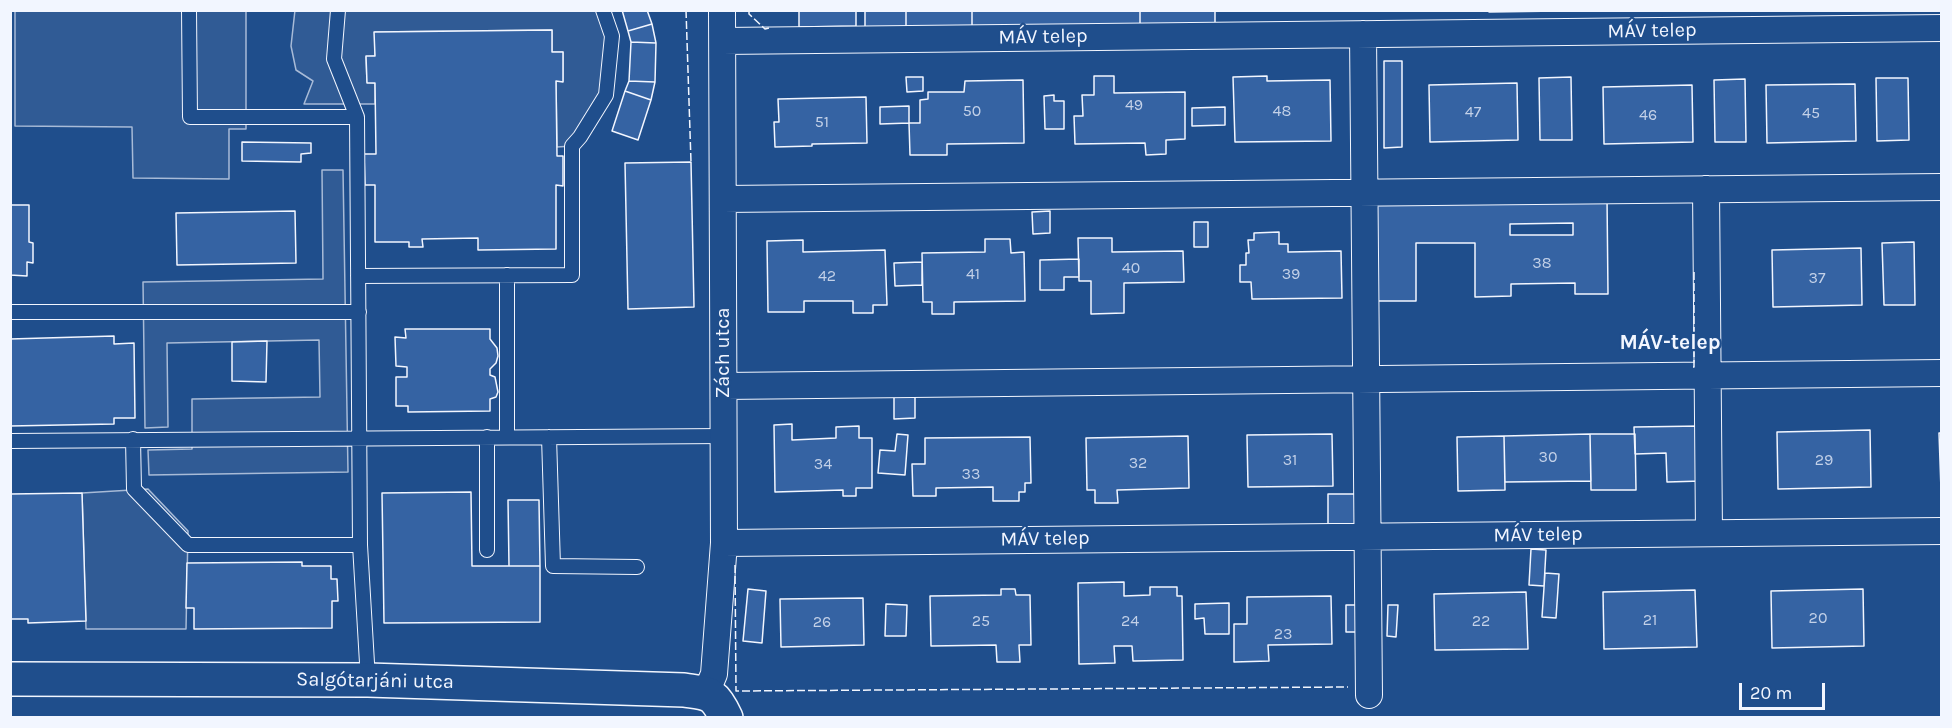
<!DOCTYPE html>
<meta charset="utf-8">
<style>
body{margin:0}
#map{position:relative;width:1952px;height:728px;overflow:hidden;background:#1f4e8c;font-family:Karla,sans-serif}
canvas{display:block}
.frame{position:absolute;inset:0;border:12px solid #f2f6ff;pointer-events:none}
.scale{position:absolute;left:1739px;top:683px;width:86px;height:27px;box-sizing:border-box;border:3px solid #f2f6ff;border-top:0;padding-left:8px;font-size:18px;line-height:21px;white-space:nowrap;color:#f2f6ff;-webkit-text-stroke:4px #1f4e8c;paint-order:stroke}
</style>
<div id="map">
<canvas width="1952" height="728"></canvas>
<div class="frame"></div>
<div class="scale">20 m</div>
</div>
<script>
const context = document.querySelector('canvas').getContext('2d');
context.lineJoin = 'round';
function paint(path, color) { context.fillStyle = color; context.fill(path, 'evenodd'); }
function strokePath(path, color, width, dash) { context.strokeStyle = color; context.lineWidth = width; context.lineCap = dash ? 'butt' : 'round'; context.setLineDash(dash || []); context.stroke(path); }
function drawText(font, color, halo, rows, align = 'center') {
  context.font = font + ' Karla,sans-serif'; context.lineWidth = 4.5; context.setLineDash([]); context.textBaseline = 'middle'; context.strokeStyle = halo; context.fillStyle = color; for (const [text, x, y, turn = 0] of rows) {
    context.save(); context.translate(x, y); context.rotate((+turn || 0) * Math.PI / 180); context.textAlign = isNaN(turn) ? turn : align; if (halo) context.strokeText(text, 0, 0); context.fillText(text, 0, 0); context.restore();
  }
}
const built = new Path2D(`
 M295 10 603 11 612 36 606 95 572 146 557 147 556 81H563V52H552V30L375 32V56L366 57 367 82 375 83V104H304L313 81 296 70 291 46Z
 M15 11H246V129H229V179L133 178 132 127 15 126Z
 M322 170H343L348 472 149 475 148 450 192 449V399L320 397 319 340 167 343 168 427 145 428 143 282 323 279Z
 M148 489 188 531 186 629H86L82 493Z`);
paint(built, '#305b95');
strokePath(built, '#a8bbd7', 1.5);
const building = new Path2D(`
 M622 10H647L652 24 628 31Z
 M799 10H856V26L799 27Z
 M865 10H906V32L865 33Z
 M906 10H972V31L906 32Z
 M972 10H1140V28L972 31Z
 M1140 10H1215V27L1140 28Z
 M1489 10H1560V11L1489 12Z
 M652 24 656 43 631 42 628 31Z
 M552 30V52H563V82L556 81 557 156H563V186L556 185V249L478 250V238L422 239 423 247H409V242H375V185H365L364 154H376L375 83H367L366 56H375L374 32Z
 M631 42 656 43 655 82 629 81Z
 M1384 61H1402V147L1384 148Z
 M1094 76H1114V93L1185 92V139L1166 140V154L1146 155 1145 143 1075 144 1074 116H1083L1082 95H1094Z
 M1267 76V81L1330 80 1331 141 1235 142 1233 77Z
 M906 77H923V91L907 92Z
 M1571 77 1572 140H1540L1539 78Z
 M1876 78H1908L1909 140 1877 141Z
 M1745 79 1746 142H1715L1714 80Z
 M1023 80 1024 143 947 144V155H910L909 123H920V100L928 99V92H964L965 81Z
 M629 81 655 82 651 100 625 91Z
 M1517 83 1518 140 1430 142 1429 85Z
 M1855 84 1856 141 1767 143 1766 85Z
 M1692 85 1693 142 1604 144 1603 87Z
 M625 91 651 100 638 140 612 131Z
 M1054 95V101H1064V129H1045L1044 96Z
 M866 97 867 143 812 144V146L775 147 774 122H779L778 99Z
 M909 106V123L880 124V107Z
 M1225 107V125L1192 126V108Z
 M242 142 311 143V153L301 154V162L242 161Z
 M691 162 694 307 628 309 625 163Z
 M1607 197 1608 294H1575V283L1511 284V296L1475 297V243H1416V301H1373L1372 200ZM1573 223V235H1510V224Z
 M10 205H29V242L33 243V263L27 262V276L10 275Z
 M295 211 296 263 177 265 176 213Z
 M1050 211V233L1033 234 1032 212Z
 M1194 222H1208V247H1194Z
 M1279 232V244H1288V252L1341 251 1342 298 1252 299 1251 282H1240V265H1246V253H1249L1248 240H1254V233Z
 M1078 238H1112V252L1183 251 1184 282 1124 283V313L1091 314V281H1079Z
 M985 239H1010L1011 253 1024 252 1025 301 954 302V314H932V302H923L922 253 985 252Z
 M803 240V252L885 250 887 305H873V313H853V301H804V312H768L767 241Z
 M1914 242 1915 305H1884L1882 243Z
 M1861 248 1862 305 1773 307 1772 250Z
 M1079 259V277H1064V290H1040V260Z
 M922 262V285L895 286 894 263Z
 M405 329H490V339L497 348 498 356 496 363 490 369V375L495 377 498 392 496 397 490 399V411L408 412V406H396V377H407V367L396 366 395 337 406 338Z
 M114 336V344L134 343 135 418H114V424L10 426V339Z
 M267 341 266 382 232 381V342Z
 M894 397H915V418L894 419Z
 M792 424V440L836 438V427L859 426V438H872V488H856V496H843V490L775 492 774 425Z
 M1701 426 1702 481 1667 482 1666 453 1635 454 1634 427Z
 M1870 430 1871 487 1778 489 1777 432Z
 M1939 433H1942V490H1941Z
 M897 434 908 435 905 475 878 473 880 450 895 451Z
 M1332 434 1333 486 1248 487 1247 435Z
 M1590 434 1591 481 1505 482 1504 436Z
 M1590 434H1635L1636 490H1591Z
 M1188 436 1189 488 1117 490 1118 503H1095V490H1087L1086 438Z
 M1504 436 1505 490 1458 491 1457 437Z
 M1030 437 1031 483H1025V492H1019V501H993V487L936 488V496H913L912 464H925V438Z
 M471 492 472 566H540V622L384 623 382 493Z
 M82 493 86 621 28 623V619H10V494Z
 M1328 494H1362L1361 530 1328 529Z
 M508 500H539L540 566H509Z
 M1531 549 1546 550 1544 586 1529 585Z
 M302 562V566H331V579H337L338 601H332V628L194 629V608H186L187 563Z
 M1545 573 1559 574 1556 618 1542 617Z
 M1124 582V596L1150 595V587H1177V596H1182L1183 660 1133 661 1132 646H1114L1115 663 1079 664 1078 583Z
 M748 589 766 591 762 643 743 641Z
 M1001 589H1015L1016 595H1030L1031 645H1019L1020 662H997L996 645 931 646 930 596 1001 595Z
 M1863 589 1864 646 1772 648 1771 591Z
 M1695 590 1697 647 1604 649 1603 592Z
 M1526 592 1528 649 1435 650 1434 594Z
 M1331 596 1332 644 1268 645 1269 661 1234 662V624H1247V597Z
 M863 598 864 645 781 647 780 599Z
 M1229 603V634H1205L1204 618 1195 619V604Z
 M886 604 907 605 906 636H885Z
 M1346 605H1361L1360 632H1346Z
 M1388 605H1398L1396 637 1387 636Z`);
paint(building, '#3563a3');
strokePath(building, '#f2f6ff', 1.5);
const lane = new Path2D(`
 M189 10 190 117H357L360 545 368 680
 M338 10 334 59 357 117
 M507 275V437
 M358 276 572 275V146L580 137 606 95 612 36 603 10
 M10 312H359
 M487 437V550
 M549 437 553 566 637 567
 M133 439 134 489 188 545H360
 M10 441 724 436`);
const street = new Path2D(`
 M1363 34 1369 695
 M723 41 1942 28
 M1706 189 1709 533
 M723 199 1942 187
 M724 386 1942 373
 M724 543 1942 531
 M706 693 714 674 724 543 722 10`);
const secondary = new Path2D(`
 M10 679 368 680 684 690C710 694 714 692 726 718`);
strokePath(lane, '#f2f6ff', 16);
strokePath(street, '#f2f6ff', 28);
strokePath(secondary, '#f2f6ff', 36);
strokePath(lane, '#1f4e8c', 14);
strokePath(street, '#1f4e8c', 26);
strokePath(secondary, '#1f4e8c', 33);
strokePath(new Path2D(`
 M686 10 691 162
 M749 10V14L765 29 769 28
 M1693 367H1694V269
 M735 565 736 691 1348 687`), '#f2f6ff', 1.5, [8, 3]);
drawText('16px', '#c3d1e8', null, [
 ["49",1134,105],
 ["50",972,111],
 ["48",1282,111],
 ["47",1473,112],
 ["45",1811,113],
 ["46",1648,115],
 ["51",822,122],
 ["38",1542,263],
 ["40",1131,268],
 ["41",973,274],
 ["39",1291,274],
 ["42",827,276],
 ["37",1817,278],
 ["30",1548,457],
 ["31",1290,460],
 ["29",1824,460],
 ["32",1138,463],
 ["34",823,464],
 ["33",971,474],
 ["20",1818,618],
 ["21",1650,620],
 ["25",981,621],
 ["24",1130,621],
 ["22",1481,621],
 ["26",822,622],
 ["23",1283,634]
]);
drawText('20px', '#f2f6ff', '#1f4e8c', [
 ["MÁV telep",1652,31,-1],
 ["MÁV telep",1043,37,-1],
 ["Zách utca",723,353,-90],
 ["MÁV telep",1538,535,-1],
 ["MÁV telep",1045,539,-1],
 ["Salgótarjáni utca",375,681,1]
]);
drawText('bold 21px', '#f2f6ff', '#1f4e8c', [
 ["MÁV-telep",1670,343]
]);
</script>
